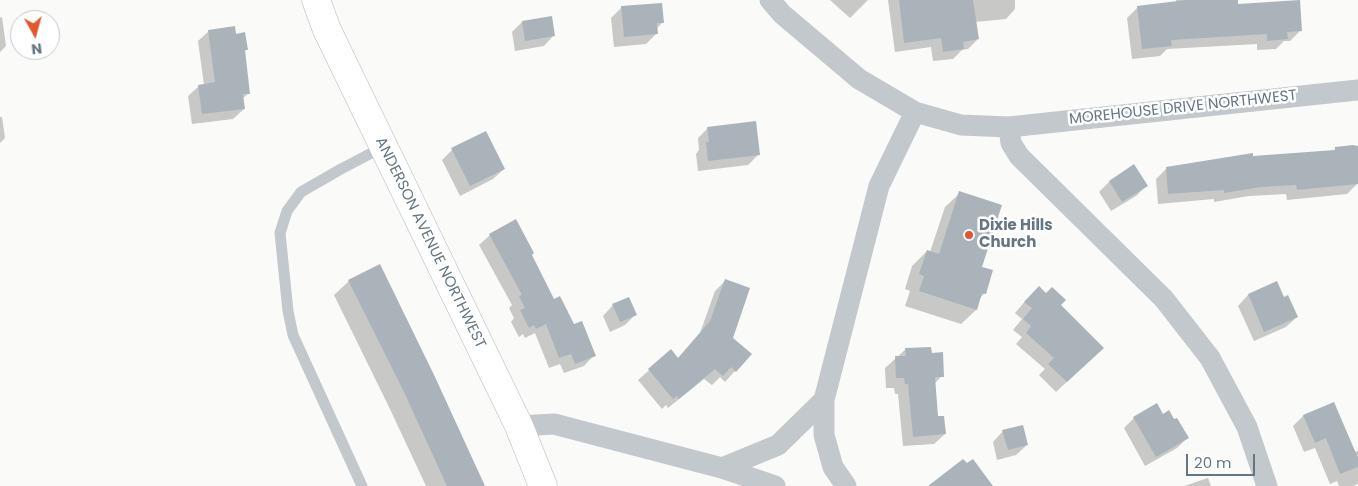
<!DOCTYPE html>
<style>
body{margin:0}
#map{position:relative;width:1358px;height:486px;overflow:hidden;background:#fafaf8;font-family:Poppins,sans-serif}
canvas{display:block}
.north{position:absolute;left:10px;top:10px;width:50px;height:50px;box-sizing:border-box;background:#fff;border:1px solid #c1c8cd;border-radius:50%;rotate:173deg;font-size:14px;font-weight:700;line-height:20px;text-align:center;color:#657683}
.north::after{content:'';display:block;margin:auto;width:18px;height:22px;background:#e4572e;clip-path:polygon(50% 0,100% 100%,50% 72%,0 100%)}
.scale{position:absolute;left:1186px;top:454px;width:69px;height:22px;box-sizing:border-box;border:2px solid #657683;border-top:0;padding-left:6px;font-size:15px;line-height:18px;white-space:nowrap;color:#657683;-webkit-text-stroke:4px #fff;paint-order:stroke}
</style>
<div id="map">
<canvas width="1358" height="486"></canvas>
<div class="north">N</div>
<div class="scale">20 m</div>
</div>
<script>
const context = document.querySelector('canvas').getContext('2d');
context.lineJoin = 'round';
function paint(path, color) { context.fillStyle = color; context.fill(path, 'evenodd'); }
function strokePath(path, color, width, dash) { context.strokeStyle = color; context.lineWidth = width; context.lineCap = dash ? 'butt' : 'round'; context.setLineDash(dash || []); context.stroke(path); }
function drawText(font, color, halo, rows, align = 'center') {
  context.font = font + ' Poppins,sans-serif'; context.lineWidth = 5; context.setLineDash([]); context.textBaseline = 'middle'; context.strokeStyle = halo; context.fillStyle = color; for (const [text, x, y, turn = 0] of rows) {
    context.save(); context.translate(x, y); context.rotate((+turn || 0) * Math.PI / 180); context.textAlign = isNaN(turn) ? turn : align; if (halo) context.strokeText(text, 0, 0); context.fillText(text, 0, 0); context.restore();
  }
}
paint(new Path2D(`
 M830 0H868L850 18Z
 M888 0H1015V9L1006 19 975 22 978 39 968 49 962 50 953 59 933 61 931 47 895 52Z
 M1176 0H1237V5L1301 30 1290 41H1284L1276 49 1257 50V44L1167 49 1160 56 1132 59 1127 18 1138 7 1176 3Z
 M622 7 663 22 656 29 657 33 646 44 614 47 611 18Z
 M2 17 6 46 0 52V18Z
 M522 22 554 35 544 46 515 51 512 32Z
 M209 31 235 35 246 50 244 52 249 93 242 99 244 109 233 119 192 124 188 96 199 86 204 85 198 41Z
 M0 117H2L5 138 0 143Z
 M708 128 759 154 748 165 698 171 696 154 699 150 698 138Z
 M1358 146 1357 184 1347 194 1287 200 1286 194 1249 196 1214 202V199L1158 204 1156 179 1166 169 1252 157 1332 152 1336 149Z
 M452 150 504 169 493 179 460 196 442 160Z
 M1109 182 1146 186 1136 196 1111 211 1099 192Z
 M960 193 980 268 985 293 979 299 976 310 961 324 905 306 910 291 905 289 912 266 927 251 930 252 945 207Z
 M490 235 531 255 553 301 574 326 594 355 584 366 564 373 560 364 549 368 535 333 525 338 523 334 519 337 511 322 514 318 509 308 512 305 479 245Z
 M349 281 484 486H426L389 407 334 295Z
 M725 281 735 371 725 382 720 377 712 385 704 379 668 408 666 405 662 409 638 380 671 351 678 359 700 333 715 291Z
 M1276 283 1283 299 1297 317 1286 327 1254 341 1238 306 1248 295Z
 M1046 294 1060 305 1092 358 1056 392 1039 375 1045 369 1016 344 1022 337 1013 330 1022 319 1015 313 1028 298Z
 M613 305 636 314 625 325 610 332 603 316Z
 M906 349 930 354 942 376 934 384 937 418 945 434 934 444 903 446 898 394H895L894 388H886L885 368Z
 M1333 404 1354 452 1358 451V484L1353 486H1339L1337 481 1330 484 1315 448 1304 452 1293 426 1303 416Z
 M1163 416 1187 438 1177 448 1145 466 1124 428 1134 418Z
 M1003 431 1027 445 1016 455 997 460 993 442Z
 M1208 478 1211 486H1184Z`), '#0003');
paint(new Path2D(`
 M899 0H973L979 39 963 42 964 49 943 52 941 38 904 43Z
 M1186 0H1238V4L1300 0 1302 31 1287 32 1288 39 1267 41V34L1171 40 1172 46 1142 49 1137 6Z
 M662 3 664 23H657L658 34 624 37 621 6Z
 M552 16 555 36 525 41 522 21Z
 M235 26 236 34 245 32 248 50H245L250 94H243L245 109 202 114 198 85 215 82 208 30Z
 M756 121 760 155 708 161 706 142H709L707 127Z
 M486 131 505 169 470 186 451 148Z
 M1353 145 1358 146V184L1297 190 1296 185 1261 187 1224 193V190L1168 194 1166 167 1253 153V156L1335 150V147Z
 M1134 164 1148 186 1122 202 1109 181Z
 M959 191 1002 205 982 267 993 270 986 294 982 293 977 310 919 291 924 276 919 274 927 250 939 254Z
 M516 219 534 253 532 255 554 299 560 296 574 324 582 321 596 356 575 364 571 354 559 358 546 324 536 329 534 325 529 328 520 310 525 308 519 296 522 295 489 234Z
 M380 264 435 377 485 486H447L404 392 348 280Z
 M725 279 750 288 733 338 752 354 736 372 731 367 723 376 715 369 679 399 677 396 673 399 648 369 671 349 678 358 710 321Z
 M1277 281 1284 297 1288 295 1298 317 1264 332 1248 294Z
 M1039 286 1046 293 1052 287 1066 300 1061 305 1104 348 1067 382 1048 364 1054 358 1026 333 1031 326 1023 319 1032 308 1024 302Z
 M629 297 637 315 620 322 612 304Z
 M931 347 932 353 943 352 944 377H935L938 416H944L946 434 913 437 908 384H905L904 378H896L895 356H906L905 348Z
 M1334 402 1358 458V467L1340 474 1326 438 1315 443 1303 415Z
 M1157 403 1163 414 1169 410 1174 419 1177 418 1189 438 1156 457 1133 417Z
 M1023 425 1028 445 1008 450 1002 430Z
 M963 459 967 463 973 459 993 486H928Z`), '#aab3b9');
const secondary = new Path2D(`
 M316 0 327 30 519 426 543 486`);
strokePath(secondary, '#b3babf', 29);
strokePath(new Path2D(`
 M362 486 293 335 288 311 280 233 287 211 301 192 341 169 383 147`), '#c3c8cc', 11);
strokePath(new Path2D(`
 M770 0 782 14 859 79 915 112 961 125 1009 127 1358 90
 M1009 127 1011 143 1019 156 1164 299 1210 358 1247 427 1267 486
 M519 426 554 424 722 468 775 486
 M722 468 778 445 824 400
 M846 486 833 467 824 435V400L879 186 915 112`), '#c3c8cc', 21);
strokePath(secondary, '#fff', 28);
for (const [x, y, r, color] of [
 [969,235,5,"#e4572e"]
]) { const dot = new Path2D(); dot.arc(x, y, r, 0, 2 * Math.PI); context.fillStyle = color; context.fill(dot); strokePath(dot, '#fff', 2); }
drawText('15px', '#657683', '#fff', [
 ["MOREHOUSE DRIVE NORTHWEST",1183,108,-6],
 ["ANDERSON AVENUE NORTHWEST",430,243,64]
]);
drawText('bold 15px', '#657683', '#fff', [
 ["Dixie Hills",979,226],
 ["Church",979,243]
], 'left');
</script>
